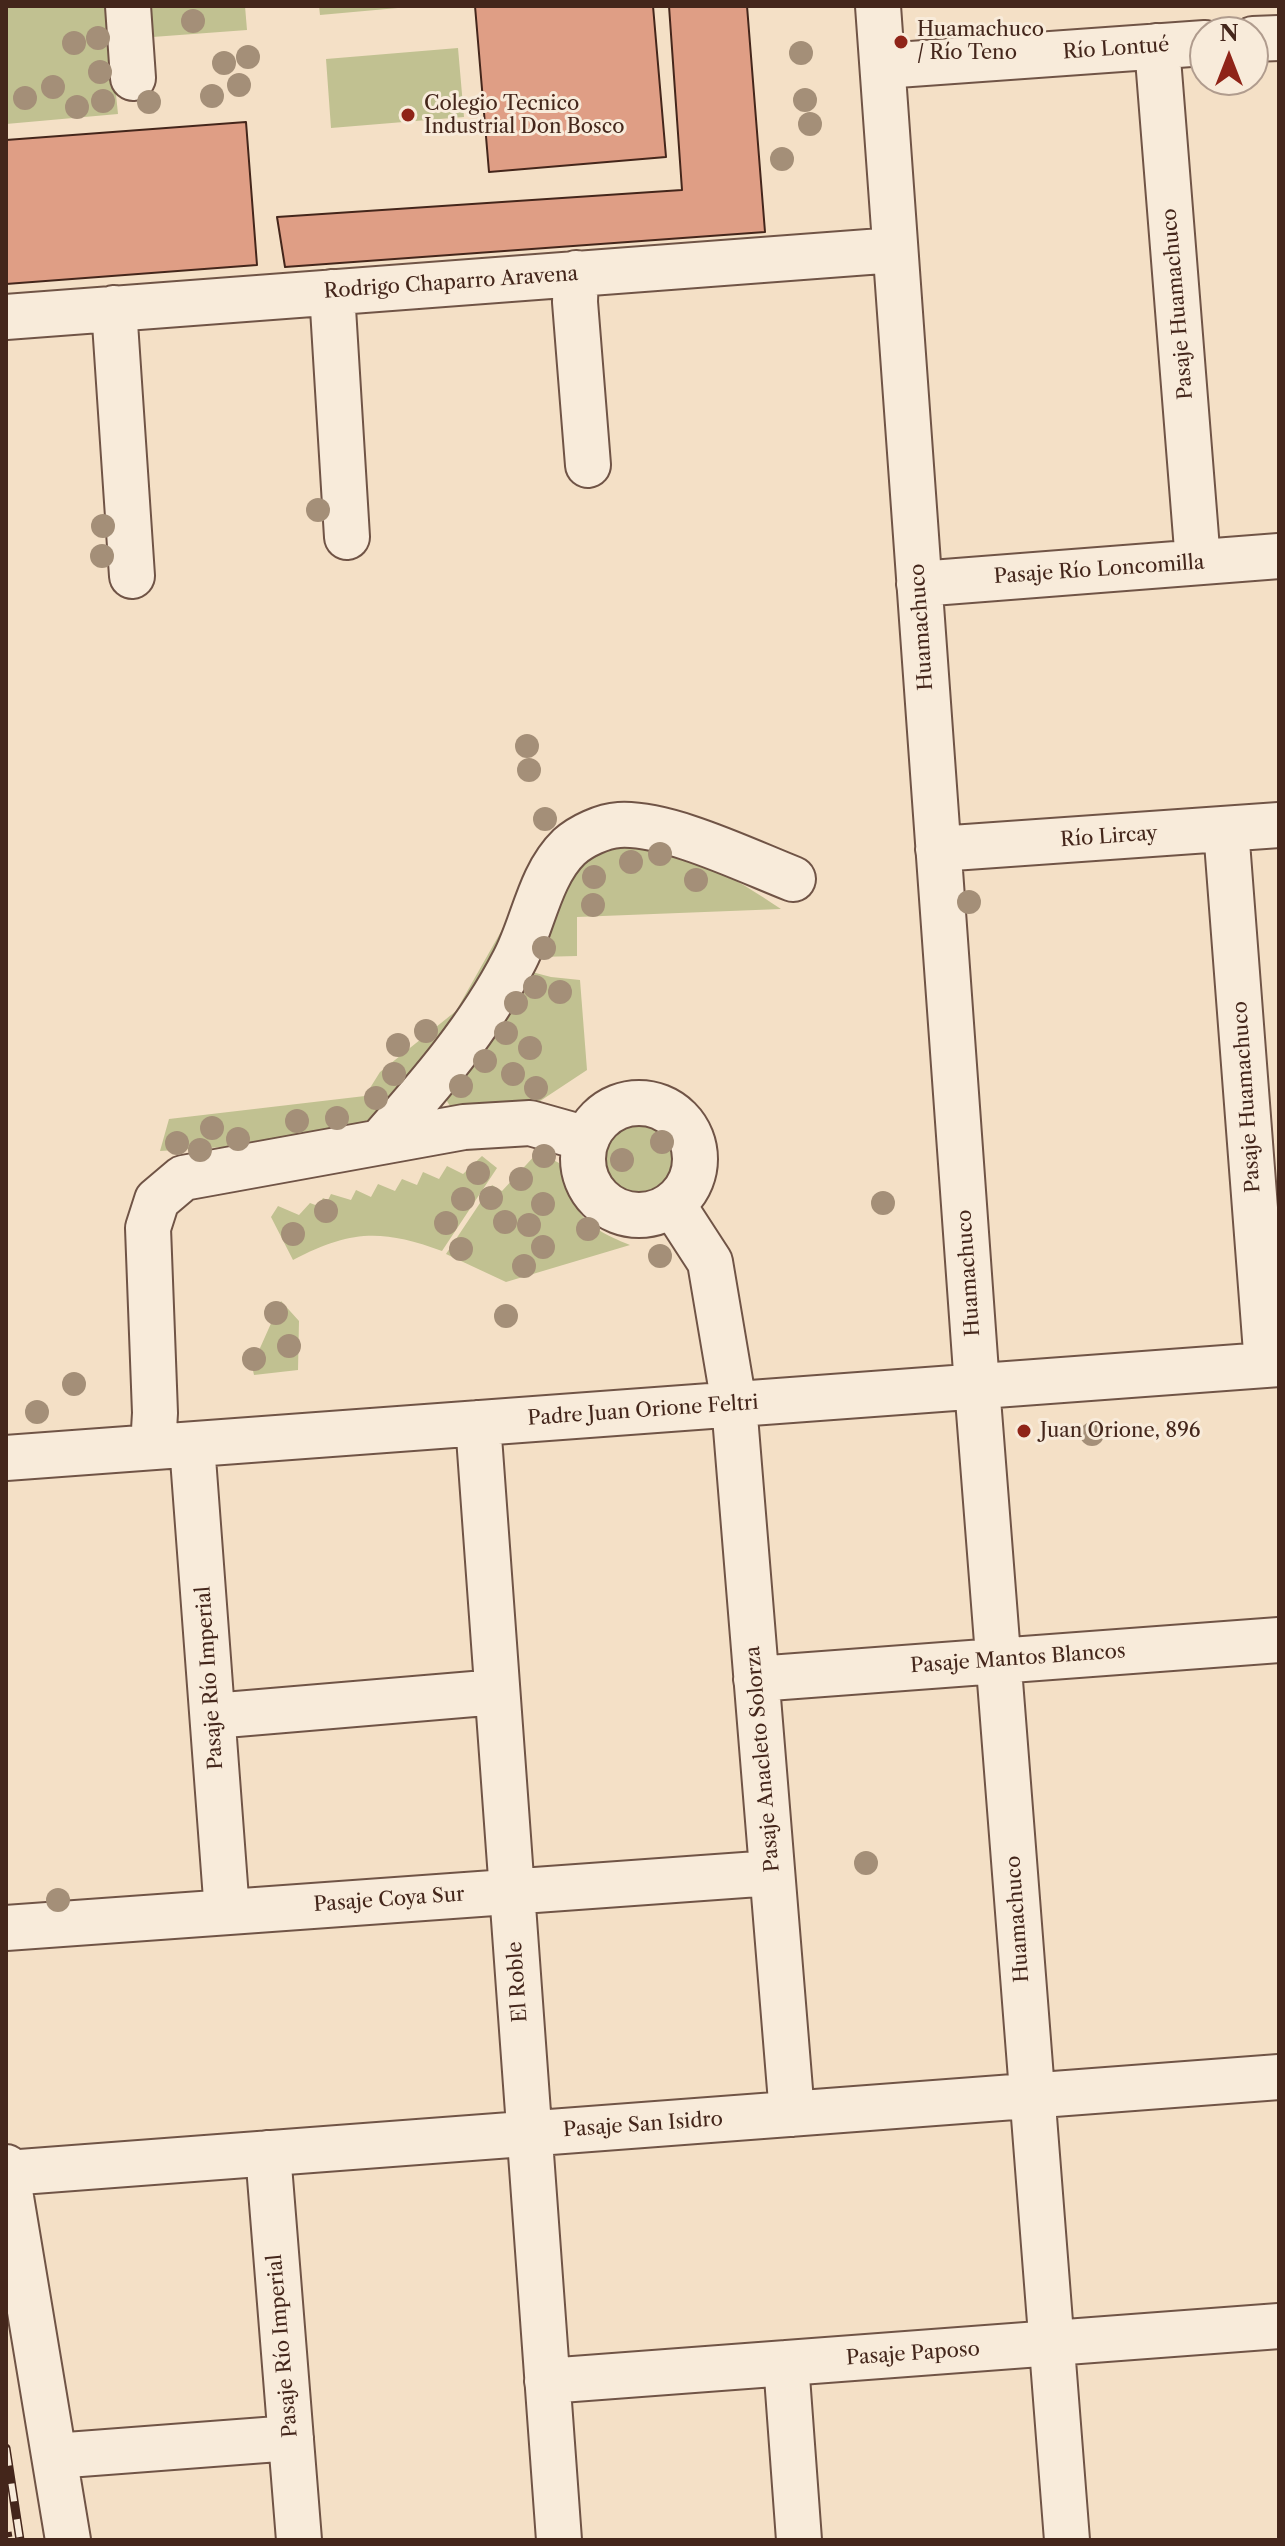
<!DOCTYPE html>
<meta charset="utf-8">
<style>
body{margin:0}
#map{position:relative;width:1285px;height:2546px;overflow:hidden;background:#f4e0c6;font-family:"Libre Caslon Text",serif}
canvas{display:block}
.frame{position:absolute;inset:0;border:8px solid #44261b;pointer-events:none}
.north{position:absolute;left:1189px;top:16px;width:80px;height:80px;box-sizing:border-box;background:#f8ebda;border:2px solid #b09c8e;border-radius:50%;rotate:0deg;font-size:22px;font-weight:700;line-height:32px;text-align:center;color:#44261b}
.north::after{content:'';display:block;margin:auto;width:28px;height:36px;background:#8f2418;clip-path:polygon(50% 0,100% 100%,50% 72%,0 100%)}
</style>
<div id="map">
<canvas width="1285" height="2546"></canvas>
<div class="frame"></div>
<div class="north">N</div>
</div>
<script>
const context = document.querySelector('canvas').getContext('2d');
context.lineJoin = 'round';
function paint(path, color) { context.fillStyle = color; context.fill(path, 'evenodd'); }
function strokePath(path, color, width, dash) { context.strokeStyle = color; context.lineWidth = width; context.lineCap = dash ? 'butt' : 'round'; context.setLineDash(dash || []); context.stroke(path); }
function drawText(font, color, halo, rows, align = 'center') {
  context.font = font + ' "Libre Caslon Text",serif'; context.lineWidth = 6; context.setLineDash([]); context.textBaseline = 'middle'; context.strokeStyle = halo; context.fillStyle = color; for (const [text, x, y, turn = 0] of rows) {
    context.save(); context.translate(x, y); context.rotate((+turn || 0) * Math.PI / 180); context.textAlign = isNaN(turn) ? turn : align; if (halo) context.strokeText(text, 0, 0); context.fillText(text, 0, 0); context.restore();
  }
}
paint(new Path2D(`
 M6 6H107L118 114 6 124Z
 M136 6H245L247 30 139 38Z
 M319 6H420L320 15Z
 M458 48 464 117 331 128 326 59Z
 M621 843C677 843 735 878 781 909L577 917V956L538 957C550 921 561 883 592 857 600 851 612 847 621 843Z
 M507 921 521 927 395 1109 335 1140 160 1151 169 1119 365 1096 380 1072 456 1011Z
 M528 971 551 977 580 980 587 1070 531 1107 455 1114 445 1098Z
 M596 1161a43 43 0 1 1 86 0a43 43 0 1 1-86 0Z
 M538 1152 559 1163C577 1213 578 1224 630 1245L506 1282 446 1254 492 1185 502 1191Z
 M482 1156 497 1168 442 1251C381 1229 351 1230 293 1260L271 1217 278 1206 299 1215 310 1203 318 1206 323 1198 328 1200 331 1194 351 1200 356 1190 371 1197 378 1184 395 1191 402 1179 417 1185 423 1172 439 1179 447 1166 463 1174Z
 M281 1301 299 1321 298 1370 254 1375 252 1366Z`), '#c1c191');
const building = new Path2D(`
 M475 6H653L666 157 489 172Z
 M669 6H747L765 232 285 267 277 217 682 190Z
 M246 122 257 265 6 284V140Z`);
paint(building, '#df9e85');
strokePath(building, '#44261b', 2);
const minor = new Path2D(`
 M128 6 133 78
 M878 6 977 1386 1067 2540
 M1253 39 1279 38
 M1157 46 1198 562
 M883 66 1205 43
 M576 273 575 302 588 465
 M332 292 347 537
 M114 308 132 576
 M6 317 895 250
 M919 584 1279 556
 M1226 829 1267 1365
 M938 849 1279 825
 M583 1159a56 56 0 1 1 112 0a56 56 0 1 1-112 0Z
 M380 1142C430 1085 479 1029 514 961 533 926 539 876 569 847 581 836 603 826 619 825 667 822 747 861 793 879
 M673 1205 710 1262 734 1404 792 2114
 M478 1423 559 2540
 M192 1445 227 1912
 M153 1447 155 1413 148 1228 157 1200 183 1178 464 1127 530 1123 587 1139
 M6 1458 1279 1364
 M756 1679 1279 1640
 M213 1716 497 1692
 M6 1928 772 1873
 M268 2153 299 2540
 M6 2167 68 2540
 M7 2173 1279 2077
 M786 2363 799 2540
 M547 2381 1279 2326
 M54 2456 291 2438`);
strokePath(minor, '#705446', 48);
strokePath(new Path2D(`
 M6 2535 25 2532`), '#44261b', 5, [6, 4]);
strokePath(minor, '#f8ebda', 44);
const rail = new Path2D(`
 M6 2448 20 2540`);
strokePath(rail, '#44261b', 9);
strokePath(rail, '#f8ebda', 6, [18]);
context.fillStyle = '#a48f78';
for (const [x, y] of [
 [193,21],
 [98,38],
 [74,43],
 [801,53],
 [248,57],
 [224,63],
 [100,72],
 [239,85],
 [53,87],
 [212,96],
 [25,98],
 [805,100],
 [103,101],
 [149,102],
 [77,107],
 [810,124],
 [782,159],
 [318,510],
 [103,526],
 [102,556],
 [527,746],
 [529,770],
 [545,819],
 [660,854],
 [631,862],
 [594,877],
 [696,880],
 [969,902],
 [593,905],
 [544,948],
 [535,987],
 [560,992],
 [516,1003],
 [426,1031],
 [506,1033],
 [398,1045],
 [530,1048],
 [485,1061],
 [394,1074],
 [513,1074],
 [461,1086],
 [536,1088],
 [376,1098],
 [337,1118],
 [297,1121],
 [212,1128],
 [238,1139],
 [662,1142],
 [177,1143],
 [200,1150],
 [544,1156],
 [622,1160],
 [478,1173],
 [521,1179],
 [491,1198],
 [463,1199],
 [883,1203],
 [543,1204],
 [326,1211],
 [505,1222],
 [446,1223],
 [529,1225],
 [588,1229],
 [293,1234],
 [543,1247],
 [461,1249],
 [660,1256],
 [524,1266],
 [276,1313],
 [506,1316],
 [289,1346],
 [254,1359],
 [74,1384],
 [37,1412],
 [1092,1434],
 [866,1863],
 [58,1900]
]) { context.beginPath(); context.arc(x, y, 12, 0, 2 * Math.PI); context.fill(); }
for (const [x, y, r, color] of [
 [901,42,8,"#8f2418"],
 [408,115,8,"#8f2418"],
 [1024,1431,8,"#8f2418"]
]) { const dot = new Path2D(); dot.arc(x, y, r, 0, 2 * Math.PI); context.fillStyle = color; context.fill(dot); strokePath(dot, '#f8ebda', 3); }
drawText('20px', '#44261b', '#f8ebda', [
 ["Huamachuco",917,30],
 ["/ Río Teno",917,53],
 ["Colegio Tecnico",424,104],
 ["Industrial Don Bosco",424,127],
 ["Juan Orione, 896",1040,1431]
], 'left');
drawText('20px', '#44261b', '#f8ebda', [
 ["Río Lontué",1116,49,-4],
 ["Rodrigo Chaparro Aravena",451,283,-4],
 ["Pasaje Huamachuco",1178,304,-95],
 ["Pasaje Río Loncomilla",1099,570,-4],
 ["Huamachuco",922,627,-94],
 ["Río Lircay",1109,837,-4],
 ["Pasaje Huamachuco",1247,1097,-94],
 ["Huamachuco",969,1273,-94],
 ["Padre Juan Orione Feltri",643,1411,-4],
 ["Pasaje Mantos Blancos",1018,1659,-4],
 ["Pasaje Río Imperial",210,1678,-94],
 ["Pasaje Anacleto Solorza",763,1759,-95],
 ["Pasaje Coya Sur",389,1900,-4],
 ["Huamachuco",1018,1919,-94],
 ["El Roble",518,1982,-94],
 ["Pasaje San Isidro",643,2125,-4],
 ["Pasaje Río Imperial",283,2346,-95],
 ["Pasaje Paposo",913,2354,-4]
]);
</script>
